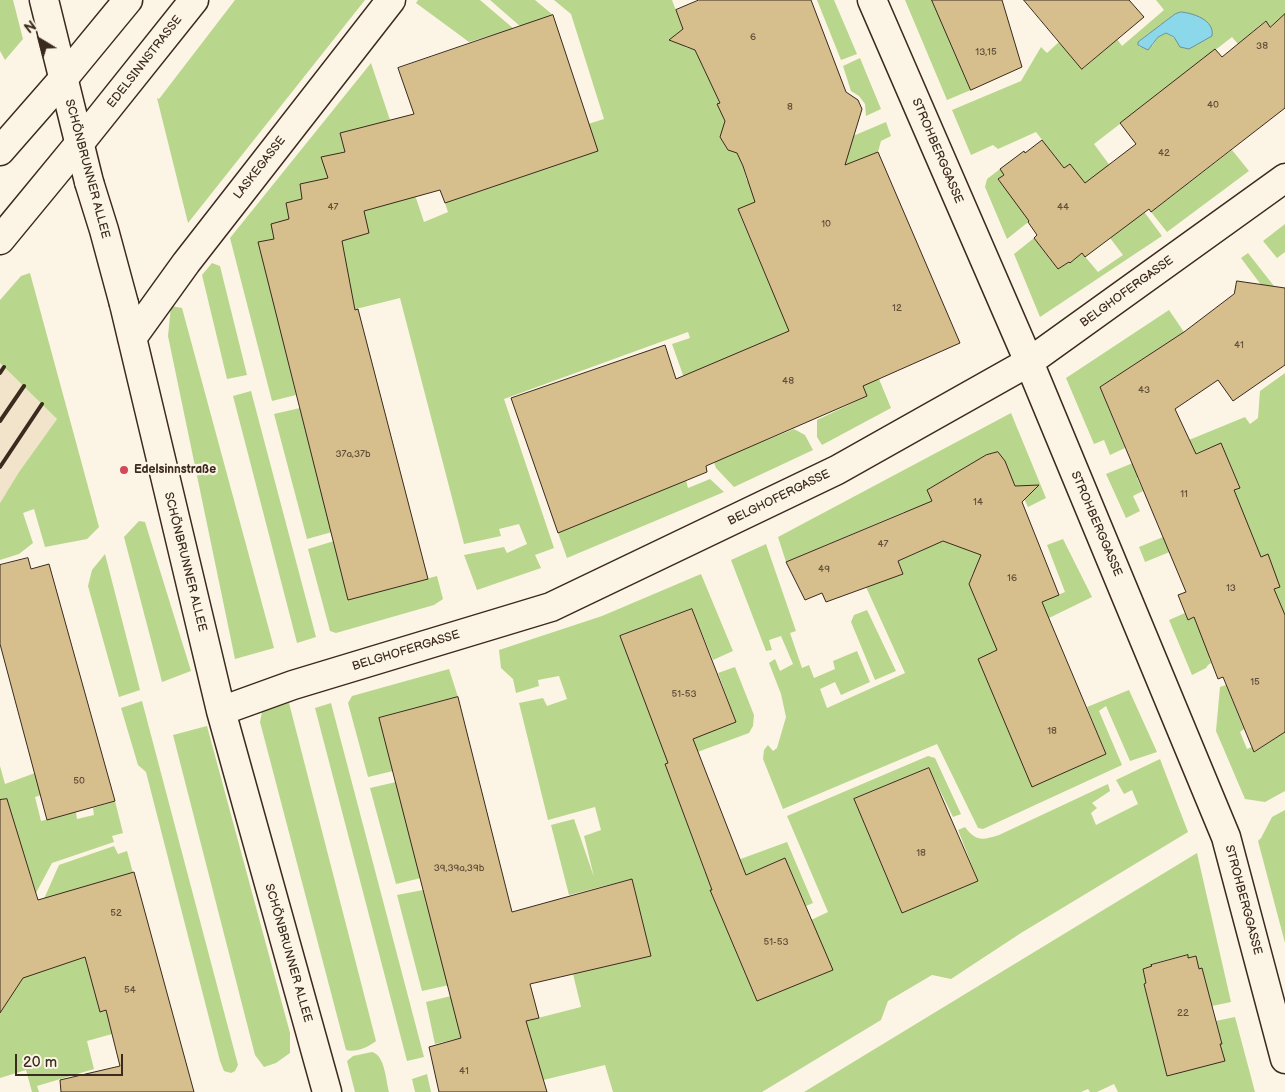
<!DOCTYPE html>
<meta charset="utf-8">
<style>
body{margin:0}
#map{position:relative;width:1285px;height:1092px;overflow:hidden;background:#fcf5e5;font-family:"Balsamiq Sans",sans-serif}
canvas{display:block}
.north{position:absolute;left:15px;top:15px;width:50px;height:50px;-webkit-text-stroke:4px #fcf5e5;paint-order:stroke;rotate:323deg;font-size:14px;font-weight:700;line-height:20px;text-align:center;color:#3b2a1e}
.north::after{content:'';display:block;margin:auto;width:18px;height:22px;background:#3b2a1e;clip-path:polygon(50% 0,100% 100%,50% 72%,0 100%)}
.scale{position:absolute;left:15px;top:1054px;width:108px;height:22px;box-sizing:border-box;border:2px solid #3b2a1e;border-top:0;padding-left:6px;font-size:15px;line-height:18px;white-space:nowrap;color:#3b2a1e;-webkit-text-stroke:4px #fcf5e5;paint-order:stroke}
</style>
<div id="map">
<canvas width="1285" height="1092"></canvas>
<div class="north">N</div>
<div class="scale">20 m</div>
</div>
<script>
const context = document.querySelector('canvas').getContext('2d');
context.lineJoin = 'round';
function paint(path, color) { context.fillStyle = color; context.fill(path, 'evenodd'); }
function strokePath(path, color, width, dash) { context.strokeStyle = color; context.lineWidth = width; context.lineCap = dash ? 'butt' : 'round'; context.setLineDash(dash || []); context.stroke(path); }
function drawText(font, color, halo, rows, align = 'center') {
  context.font = font + ' "Balsamiq Sans",sans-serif'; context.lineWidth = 4.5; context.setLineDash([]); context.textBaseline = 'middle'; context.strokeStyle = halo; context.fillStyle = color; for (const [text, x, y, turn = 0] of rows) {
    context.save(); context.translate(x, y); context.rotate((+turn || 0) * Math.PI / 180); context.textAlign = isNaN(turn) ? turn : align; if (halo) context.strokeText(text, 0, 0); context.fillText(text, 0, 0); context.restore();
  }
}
paint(new Path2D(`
 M0 363 57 419 19 472 0 503Z`), '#f1e4cb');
paint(new Path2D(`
 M0 0H13L23 39 5 60 0 51Z
 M235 0H365L188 223 157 98 159 99Z
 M418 0H480L514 29 469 42 416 3Z
 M490 0H535L553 15 521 27Z
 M554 0H672L683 29 679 33 685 47 695 50 707 75 759 53 777 84 718 105 727 126 720 137 728 150 737 153 743 166 747 181 886 122 891 136 881 141 878 152 738 210 771 288 879 379 891 408 822 445 817 437V420L867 396 745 449 794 429 805 435 813 450 734 487 716 468 672 344 690 338 688 332 504 399 554 548 535 555 541 568 477 590 464 555 504 547 507 553 527 544 519 524 499 529 501 536 464 544 400 298 280 328 296 395 272 401 230 238 371 63 424 222 448 212 445 203 597 151 588 124 604 119 571 14Z
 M817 0H834L857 54 841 60Z
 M905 0H933L971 90 947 100Z
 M1156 0H1285V21L1281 17 1270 27 1265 21 1238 44 1232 37 1094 144 1162 236 1040 317 1014 254 1034 238 1058 269 1069 262 1070 263 1082 253 1098 272 1123 255 1110 238 1121 230 1070 164 1064 168 1036 132 998 149 993 145 971 155 952 110 1021 81 1041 47 1047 53 1059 42 1083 69 1117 39 1122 46 1164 10ZM1175 14 1176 39 1166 33 1158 37 1152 46 1140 47 1138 45V42Z
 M860 58 881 109 866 116 865 104 859 96 851 91 843 66Z
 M1232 150 1249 171 1167 232 1151 212Z
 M1000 169 1004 175 998 180 1032 219 1007 239 985 187 987 179Z
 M1285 224V252L1277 258 1263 241Z
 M1248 253 1285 300V317L1241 258Z
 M212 263 220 266 247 375 227 379 202 275Z
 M30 273 99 527 87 539 45 547 34 509 23 513 33 543 19 554 0 560V503L19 472 57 419 0 363V300L21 276Z
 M171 306 182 308 274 648 235 659 168 336Z
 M1169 310 1184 332 1100 387 1125 448 1110 455 1104 440 1094 444 1066 378Z
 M1285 373V615L1274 589 1280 587 1275 575 1261 557 1246 521 1145 562 1139 547 1192 525 1230 492 1240 487 1226 455 1217 459 1211 447 1137 478 1143 491 1133 496 1140 511 1126 518 1106 474 1245 417 1250 424 1258 418 1260 391Z
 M251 391 316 637 297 643 233 396Z
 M300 408 332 532 307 539 274 414Z
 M1011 413 1046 498 1028 507 1018 486H1015L1000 455 995 453 986 455 927 490 954 545 975 542 996 565 973 573 969 583 986 625 1065 592 1047 545 1063 539 1092 597 1049 618 1059 644 1032 786 1106 754 1087 707 1129 690 1157 752 1130 761 1106 706 1099 711 1122 765 983 829 978 828 937 744 783 809 763 759 764 750 768 745 773 751 777 748 786 717 781 694 769 663 775 659 780 671 793 664 781 636 769 640 772 650 766 651 731 560 766 544 796 631 790 633 802 668 809 665 814 678 835 669 833 661 857 651 870 682 841 695 835 682 820 689 827 708 905 673 861 576 903 573 898 561 921 551 904 512 786 562 778 537Z
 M710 479 724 492 567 558 558 533 686 480 688 488Z
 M139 521 145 522 191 671 162 682 124 537Z
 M334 541 348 600 437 576 443 599 434 605 336 633 330 631 308 549Z
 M105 554 140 690 119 697 88 586 92 570Z
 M701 574 733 651 713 660 692 609 620 636 663 749 736 722 718 673 735 667 754 715 753 726 749 733 665 764 705 872 787 842 813 903 806 906 785 858 710 890 757 1001 832 970 811 920 828 912 787 816 928 756 935 758 961 814 953 817 929 768 854 799 902 913 978 881 958 830 965 827C976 842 983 840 999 835L1108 784 1110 791 1092 803 1097 808 1091 813 1096 825 1138 804 1132 790 1124 794 1116 780 1160 759 1188 832 1021 933 951 979 932 975 888 1001 881 1020 762 1092H613L605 1065 498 1091 531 1039 526 1021 581 1007 573 974 651 956 632 879 569 895 551 825 574 819 594 877 584 836 601 830 595 807 548 820 519 703 543 698 547 706 567 699 559 676 538 680 539 686 516 693 513 679 501 668 499 650 602 616Z
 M867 610 896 671 875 680 851 622 854 615Z
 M1185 613 1188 620 1196 617 1213 656 1209 658 1211 663 1208 665 1206 668 1192 675 1169 620Z
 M449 669 458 697 379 718 393 771 368 777 348 703 352 696Z
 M1226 685 1244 729 1240 732 1247 749 1252 747 1255 752 1285 732V791L1265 802 1245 799 1216 731 1220 687Z
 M142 701 238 1065 235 1071 231 1073 224 1071 220 1061 146 772 138 765 121 708Z
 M289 703 376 1041C369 1047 355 1053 346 1050L260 722 262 712Z
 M331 703 424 1057 407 1061 315 708Z
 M207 726 290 1033V1053L276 1063 264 1067 255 1055 173 735Z
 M0 766 5 784 35 773 51 792 35 797 41 821 76 812 77 819 94 815 93 808 115 801 123 833 112 836 114 842 52 863 36 893 21 846 0 853Z
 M396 782 421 878 396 884 370 788Z
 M1285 810V943L1258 841 1261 838 1272 817Z
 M114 846 118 854 127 851 173 1017 87 1041 94 1069 37 1086 39 1092H32L26 1070 0 1078V916L43 901 59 865Z
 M1197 853 1231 1002 1212 1006 1202 969H1199L1196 956 1188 958 1187 955 1151 964 1152 966 1143 969 1146 983 1144 984 1163 1060 1224 1061 1220 1044 1222 1043 1216 1021 1235 1017 1255 1092H1118L1114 1084 1097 1092H1090L1088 1089 1081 1092H804Z
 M423 890 449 985 422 991 397 895Z
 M451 996 461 1038 435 1044 426 1002Z
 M372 1052C385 1055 386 1081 389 1092H355L347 1061 353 1056Z
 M427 1074 431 1092H415L412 1079Z`), '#b9d68d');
const water = new Path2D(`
 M1181 12C1193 13 1215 20 1212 36L1189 49 1180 47 1174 37 1166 33 1158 37 1148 50 1138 45V42L1175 14Z`);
paint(water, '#8bd8ea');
strokePath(water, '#6b9298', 1);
const building = new Path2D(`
 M699 0H811L846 92 858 100 862 109 845 165 878 152 960 343 863 386 867 396 706 466 707 472 558 533 511 398 665 345 676 379 789 331 738 209 755 202 743 166 737 153 728 150 720 137 725 121 717 104 720 103 695 50 669 40 683 29 676 10Z
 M932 0H1002L1022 67 971 90Z
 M1024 0H1129L1144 17 1082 69Z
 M1285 14V108L1151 212 1149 209 1085 257 1082 253 1070 263 1069 262 1058 269 1034 238 1037 235 1028 222 1029 221 998 179 1004 175 1000 169 1024 151 1025 153 1042 140 1064 168 1070 164 1085 183 1136 144 1120 123 1215 49 1222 57 1266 21 1270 27Z
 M553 15 598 151 445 203 440 190 364 211 369 233 342 241 355 310 358 309 428 579 348 600 258 242 274 239 271 224 289 219 286 203 302 199 300 184 328 178 321 157 345 152 340 133 414 114 398 68Z
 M1237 281 1285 288V365L1233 401 1218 380 1175 409 1196 454 1221 443 1240 488 1234 490 1261 557 1268 554 1280 587 1274 589 1285 615V732L1254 752 1223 677 1218 679 1194 617 1188 620 1178 595 1186 592 1100 387 1184 332 1234 294Z
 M998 452 1005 461 1015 486 1039 485 1022 502 1059 595 1042 602 1106 754 1032 787 978 659 997 650 969 584 981 555 943 541 898 561 903 574 826 602 822 593 805 600 786 562 932 501 927 490 986 455Z
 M28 558 31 569 49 564 115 801 47 820 0 644V565Z
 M692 609 736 722 693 739 746 875 785 858 833 970 757 1001 710 890H712L665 764 668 763 620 636Z
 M458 697 512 912 632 879 651 956 530 984 539 1018 526 1021 547 1092H439L429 1047 461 1038 379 718Z
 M929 768 978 881 902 913 854 799Z
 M7 799 38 900 134 872 194 1092H61L60 1080 120 1066 106 1010 100 1012 85 957 23 978 0 1013V800Z
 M1188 955V958L1196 956 1199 969 1202 968 1222 1044H1220L1225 1061 1167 1076 1144 984 1146 983 1143 969 1152 966 1151 965Z`);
paint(building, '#d6be8d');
strokePath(building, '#3b2a1e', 1);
const minor = new Path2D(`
 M44 0 89 182
 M872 0 1029 362 1226 837 1285 1059
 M124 304 221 711 327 1092
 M132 338 186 263 391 0
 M221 711 293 685 551 607 837 470 1029 362 1285 178`);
const major = new Path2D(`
 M0 151 63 79 128 0
 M0 240 79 144 194 0`);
strokePath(minor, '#3b2a1e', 31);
strokePath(major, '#3b2a1e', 31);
strokePath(minor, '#fcf5e5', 28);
strokePath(major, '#fcf5e5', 28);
strokePath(new Path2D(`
 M0 373 4 367
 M0 421 24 386
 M0 467 42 404`), '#3b2a1e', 4);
const minorBridge = new Path2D(`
 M89 182 104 230 124 304`);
strokePath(minorBridge, '#3b2a1e', 31, []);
strokePath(minorBridge, '#fcf5e5', 28);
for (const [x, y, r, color] of [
 [124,470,5,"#d1495b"]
]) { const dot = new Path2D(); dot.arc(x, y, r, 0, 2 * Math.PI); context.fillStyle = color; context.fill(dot); strokePath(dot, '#fcf5e5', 2); }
drawText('10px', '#624f3a', null, [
 ["6",753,37],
 ["38",1262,46],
 ["13,15",986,52],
 ["40",1213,105],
 ["8",790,107],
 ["42",1164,153],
 ["47",333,207],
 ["44",1063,207],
 ["10",826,224],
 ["12",897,308],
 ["41",1239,345],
 ["48",788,381],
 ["43",1144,390],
 ["37a,37b",353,454],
 ["11",1184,494],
 ["14",978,502],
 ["47",883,544],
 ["49",824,569],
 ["16",1012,578],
 ["13",1231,588],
 ["15",1255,682],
 ["51-53",684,694],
 ["18",1052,731],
 ["50",79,781],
 ["18",921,853],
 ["39,39a,39b",459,868],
 ["52",116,913],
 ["51-53",776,942],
 ["54",130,990],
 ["22",1183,1013],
 ["41",464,1071]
]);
drawText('12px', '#3b2a1e', '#fcf5e5', [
 ["EDELSINNSTRASSE",145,62,-52],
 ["STROHBERGGASSE",937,151,67],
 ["LASKEGASSE",260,168,-52],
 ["SCHÖNBRUNNER ALLEE",87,169,75],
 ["BELGHOFERGASSE",1127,292,-36],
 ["BELGHOFERGASSE",779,498,-26],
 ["STROHBERGGASSE",1096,524,67],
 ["SCHÖNBRUNNER ALLEE",185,562,76],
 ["BELGHOFERGASSE",406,651,-17],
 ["STROHBERGGASSE",1243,900,75],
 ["SCHÖNBRUNNER ALLEE",288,953,74]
]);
drawText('bold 12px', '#3b2a1e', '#fcf5e5', [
 ["Edelsinnstraße",134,470]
], 'left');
</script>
